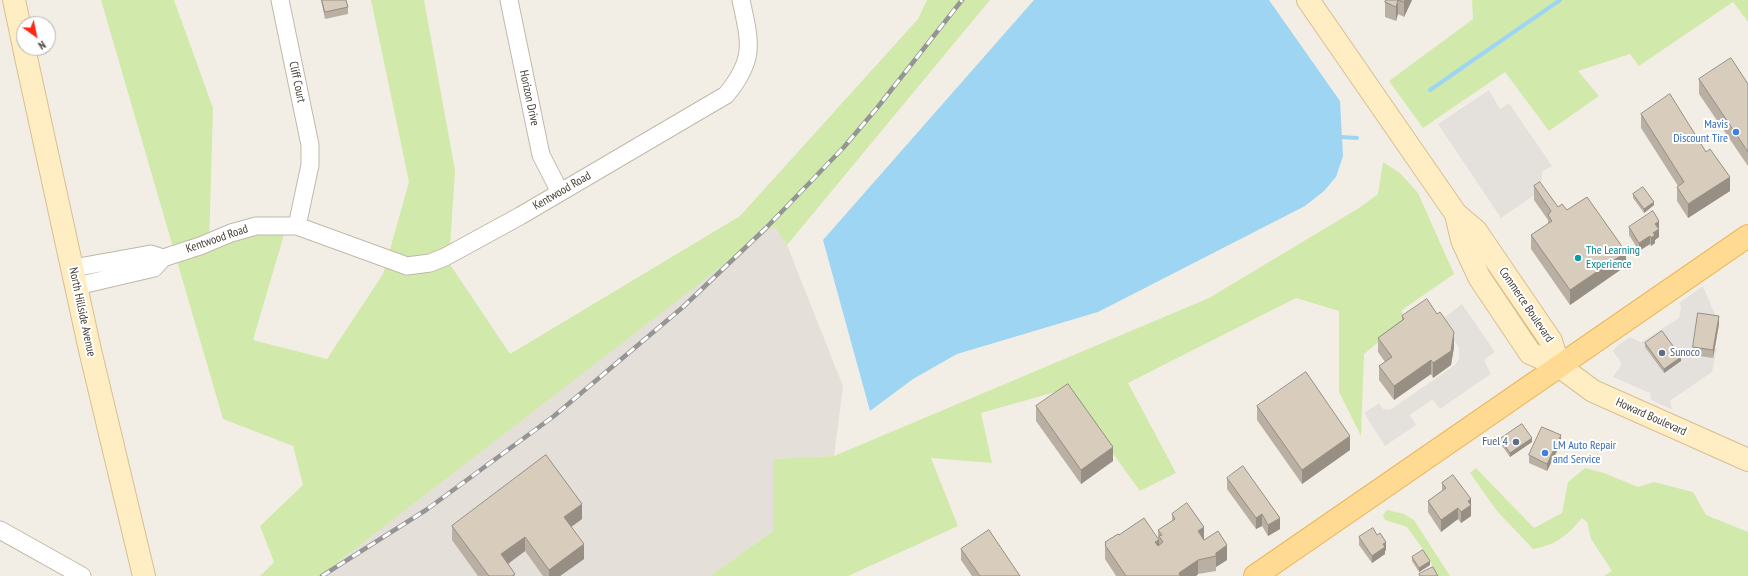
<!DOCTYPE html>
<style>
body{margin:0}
#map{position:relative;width:1748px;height:576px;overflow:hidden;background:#f3eee5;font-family:"PT Sans Narrow",sans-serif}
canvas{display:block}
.north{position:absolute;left:16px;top:16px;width:40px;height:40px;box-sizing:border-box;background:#fff;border:1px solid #b5b2ae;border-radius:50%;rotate:147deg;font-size:11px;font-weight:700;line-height:16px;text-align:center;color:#463e34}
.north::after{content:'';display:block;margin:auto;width:14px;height:18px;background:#ff2710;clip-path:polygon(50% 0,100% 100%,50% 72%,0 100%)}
</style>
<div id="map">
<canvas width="1748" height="576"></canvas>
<div class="north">N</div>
</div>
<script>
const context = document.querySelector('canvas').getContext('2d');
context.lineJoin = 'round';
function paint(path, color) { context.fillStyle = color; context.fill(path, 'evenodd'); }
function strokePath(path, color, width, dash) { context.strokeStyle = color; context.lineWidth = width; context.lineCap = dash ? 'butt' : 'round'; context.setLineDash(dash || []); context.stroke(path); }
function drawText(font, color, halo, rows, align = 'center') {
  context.font = font + ' "PT Sans Narrow",sans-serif'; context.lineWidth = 4; context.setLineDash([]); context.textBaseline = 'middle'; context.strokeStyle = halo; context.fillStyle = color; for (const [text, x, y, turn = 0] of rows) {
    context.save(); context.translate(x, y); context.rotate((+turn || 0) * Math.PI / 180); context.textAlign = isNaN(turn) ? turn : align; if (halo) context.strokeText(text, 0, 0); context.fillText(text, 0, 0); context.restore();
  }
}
paint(new Path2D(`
 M774 225 787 245 843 386 834 456 773 459V531L710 576H320Z`), '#e5dfda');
paint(new Path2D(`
 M101 0H174L213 108 209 247 286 228 253 340 327 359 383 274 409 182 371 0H424L455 170 449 263 510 354 740 216 918 19 927 0H990L787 245 774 226 320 576H260L274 562 260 526 303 485 293 446 223 419Z
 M1472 0H1748V22L1733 2 1639 66 1630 54 1578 71 1599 96 1549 131 1505 72 1423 128 1389 81 1473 19Z
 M1383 162 1400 173 1418 193 1454 274 1402 310 1403 322 1364 354 1361 436 1339 392V311L1296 298 1128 383 1176 473 1140 491 1066 389 981 413 992 463 931 458 958 526 848 576H710L773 531V459L834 456 1209 298 1359 208 1378 194Z
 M1476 468 1534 528 1562 513 1568 482 1585 468 1604 473 1638 487 1654 482 1693 492 1706 515 1748 532V576H1604L1612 571 1591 539 1587 522 1582 518C1567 536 1556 545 1533 549L1497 511 1470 473Z
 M1387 510 1404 514 1414 520 1450 576H1438L1425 552 1407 527 1385 520 1383 515Z`), '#d1eaab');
paint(new Path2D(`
 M1489 90 1500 109 1509 103 1552 166 1542 172V180L1533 196 1501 218 1438 124Z
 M1703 286 1719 324 1698 320 1713 357 1715 348H1717L1712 372 1671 400 1670 403 1673 410 1651 400 1650 393 1613 377 1621 366 1620 361 1613 351 1618 345 1630 337 1641 342 1679 318 1681 306 1679 303Z
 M1462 304 1495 352 1485 359V362L1491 374 1440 409 1433 400 1430 401 1410 415 1416 425 1385 446 1364 413 1379 403 1383 409 1390 410 1455 365 1459 359V348L1441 320Z`), '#e4e1dd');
paint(new Path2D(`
 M1034 0H1269L1340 101 1343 156 1336 177 1324 191 1305 206 1098 312 957 354 913 379 870 411 823 240Z`), '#9ed5f3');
strokePath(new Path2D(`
 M1430 90 1560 0
 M1341 137 1357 138`), '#9ed5f3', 4);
const street = new Path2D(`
 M280 0 310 145V165L297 226
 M509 0 541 155 560 192
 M73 268 151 254 163 258
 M77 286 154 268 163 258 200 246 231 233 256 226H297L407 266 430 263 445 257 520 216 726 95C756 59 750 42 741 0
 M0 530 82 576`);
const secondary = new Path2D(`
 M14 0 24 47
 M1308 0 1456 214 1476 231 1551 341 1559 366
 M24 48 90 350 144 576
 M1456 214 1462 240 1479 277 1530 353 1559 366 1593 391 1748 460`);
const primary = new Path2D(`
 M1255 576 1748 236`);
strokePath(street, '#c2b8aa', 19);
strokePath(secondary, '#d6c092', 24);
strokePath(primary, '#e9b75d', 24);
strokePath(street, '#fff', 17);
strokePath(secondary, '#ffedc3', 22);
strokePath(primary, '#ffda92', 22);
const rail = new Path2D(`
 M322 576 426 510 554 416 683 307 766 228 844 147 877 108 962 0`);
strokePath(rail, '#959595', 4.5);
strokePath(rail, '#fff', 3, [9]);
paint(new Path2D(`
 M321 0H346L348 7V14L325 19Z
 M1386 0H1412L1404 17 1398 14 1396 21 1385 17V2Z
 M1699 79 1748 84V166L1699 94Z
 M1641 114 1730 191 1688 218 1677 201V187L1678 186 1641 128Z
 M1534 186 1558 207 1567 210 1626 266 1570 305 1531 249V235L1548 224V220L1534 200Z
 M1633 194 1654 205 1644 213 1633 198Z
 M1629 227 1659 228 1658 229 1659 237 1655 240V243L1651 246 1650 244 1639 251 1629 235Z
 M1402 316 1454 347 1451 365 1433 378 1431 374 1394 400 1379 380V366L1385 362 1378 352V338L1402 320Z
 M1719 324 1713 358 1693 355V347Z
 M1645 343 1681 361 1664 373 1645 347Z
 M1036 406 1113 461 1081 484 1036 421Z
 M1257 406 1350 450 1302 484 1257 420Z
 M1500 439 1532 442 1510 457 1500 443Z
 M1561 443 1547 471 1529 463V455Z
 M1227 478 1280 529 1268 536 1262 526 1256 529 1227 489Z
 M1442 483 1471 499V516L1461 523 1458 519 1441 532 1428 512V501L1442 491Z
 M1172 514 1227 560 1216 567V571L1198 574 1196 576H1116L1105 559V542L1119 535 1158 538V530L1172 521Z
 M582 519 571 527 584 559 560 576H543L525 551 508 564 515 576H478L452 540V526Z
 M1359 537 1386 550 1385 551V554L1372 563 1359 545Z
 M961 549 1020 576H972L961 560Z
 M1412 557 1430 565 1419 572 1412 561Z`), '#baafa3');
paint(new Path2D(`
 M1398 0V14L1396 21V7Z
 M1405 0H1412L1404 17V2Z
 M1730 177V191L1688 218V204Z
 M1654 202V205L1644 213V209Z
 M1659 221V228L1655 231V224Z
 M1659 229V237L1655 240V243L1651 246V238L1653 233Z
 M1650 236V244L1639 251V243Z
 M1626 252V266L1570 305V290Z
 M1719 316V324L1713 358V350Z
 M1454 332V347L1451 365 1433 378V363Z
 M1681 357V361L1664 373V369Z
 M1431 360V374L1394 400V386Z
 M1561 435V443L1547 471V464Z
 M1350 436V450L1302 484V470Z
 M1532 438V442L1510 457V453Z
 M1113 447V461L1081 484V470Z
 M1471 499V516L1461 523V512L1468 501Z
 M582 504V519L564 532V517Z
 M1458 508V519L1441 532V520Z
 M1262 514V526L1256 529V518Z
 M1280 518V529L1268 536V525Z
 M1204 527V542L1198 531Z
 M525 537V551L501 569V554Z
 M1159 540V554L1155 542Z
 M1386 542V550L1385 551V554L1372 563V556L1383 544Z
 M584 544V559L560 576H549V570Z
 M1227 545V560L1216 567V571V553Z
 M1198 560V574L1196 576H1179V573Z
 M1430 561V565L1419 572V568Z`), '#978f84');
const building = new Path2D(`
 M322 0H346L348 7 325 12Z
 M1386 0H1398L1396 7 1385 2Z
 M1398 0H1405L1404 2Z
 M1731 58 1748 84V152L1699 79Z
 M1670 94 1706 152 1710 149 1730 177 1688 204 1677 187 1684 182 1641 114Z
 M1540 182 1558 207 1562 204 1567 210 1587 197 1626 252 1570 290 1531 235 1552 221 1548 215 1551 211 1534 186Z
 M1643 187 1654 202 1644 209 1633 194Z
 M1653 211 1659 221 1655 224 1659 229 1653 233 1655 235 1651 238 1650 236 1639 243 1629 227Z
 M1427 299 1437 314 1440 312 1454 332 1451 351 1433 363 1431 360 1394 386 1379 366 1392 357 1378 338 1404 319 1402 316Z
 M1698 313 1719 316 1713 350 1693 347Z
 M1662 331 1681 357 1664 369 1645 343Z
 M1306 372 1350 436 1302 470 1257 406Z
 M1068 384 1113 447 1081 470 1036 406Z
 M1522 424 1532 438 1510 453 1500 439Z
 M1542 427 1561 435 1547 464 1529 455Z
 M546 455 582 504 564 517 584 544 549 570 525 537 501 554 515 574 512 576H489L452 526Z
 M1243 466 1280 518 1268 525 1262 514 1256 518 1227 478Z
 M1453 475 1471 499 1468 501 1471 505 1461 512 1458 508 1441 520 1428 501 1446 488 1442 483Z
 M1187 503 1204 527 1198 531 1204 540 1218 531 1227 545 1216 553V556L1198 560 1179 573 1180 576H1126L1105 545 1106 544 1105 542 1118 534 1119 535 1144 518 1159 540 1155 542 1158 546 1163 542 1159 536 1162 535 1158 530 1175 519 1172 514Z
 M1373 528 1377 535 1380 533 1386 542 1383 544 1385 547 1372 556 1359 537Z
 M989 530 1020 576H980L961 549Z
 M1423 550 1430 561 1419 568 1412 557Z
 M1433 567 1438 576H1420L1419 574Z`);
paint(building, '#d8ccbd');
strokePath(building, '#978f84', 1);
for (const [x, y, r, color] of [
 [1736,132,4,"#3f7fe0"],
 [1578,258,4,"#0f9aa8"],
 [1662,353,4,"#5c6f8a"],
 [1516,442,4,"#5c6f8a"],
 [1545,453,4,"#3f7fe0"]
]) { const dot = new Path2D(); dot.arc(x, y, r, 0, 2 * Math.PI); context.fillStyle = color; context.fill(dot); strokePath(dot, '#fff', 1.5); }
drawText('12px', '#463e34', '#fff', [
 ["Cliff Court",297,82,78],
 ["Horizon Drive",529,98,78],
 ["Kentwood Road",562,191,-30],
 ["Kentwood Road",217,239,-19],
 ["Commerce Boulevard",1526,305,56],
 ["North Hillside Avenue",82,312,78],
 ["Howard Boulevard",1651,417,24]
]);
drawText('12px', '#366cbe', '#fff', [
 ["Mavis",1728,125],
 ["Discount Tire",1728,139],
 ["LM Auto Repair",1553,446,"left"],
 ["and Service",1553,460,"left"]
], 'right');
drawText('12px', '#0d838f', '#fff', [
 ["The Learning",1586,251],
 ["Experience",1586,265]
], 'left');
drawText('12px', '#4e5e75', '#fff', [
 ["Sunoco",1670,353],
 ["Fuel 4",1508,442,"right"]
], 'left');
</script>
